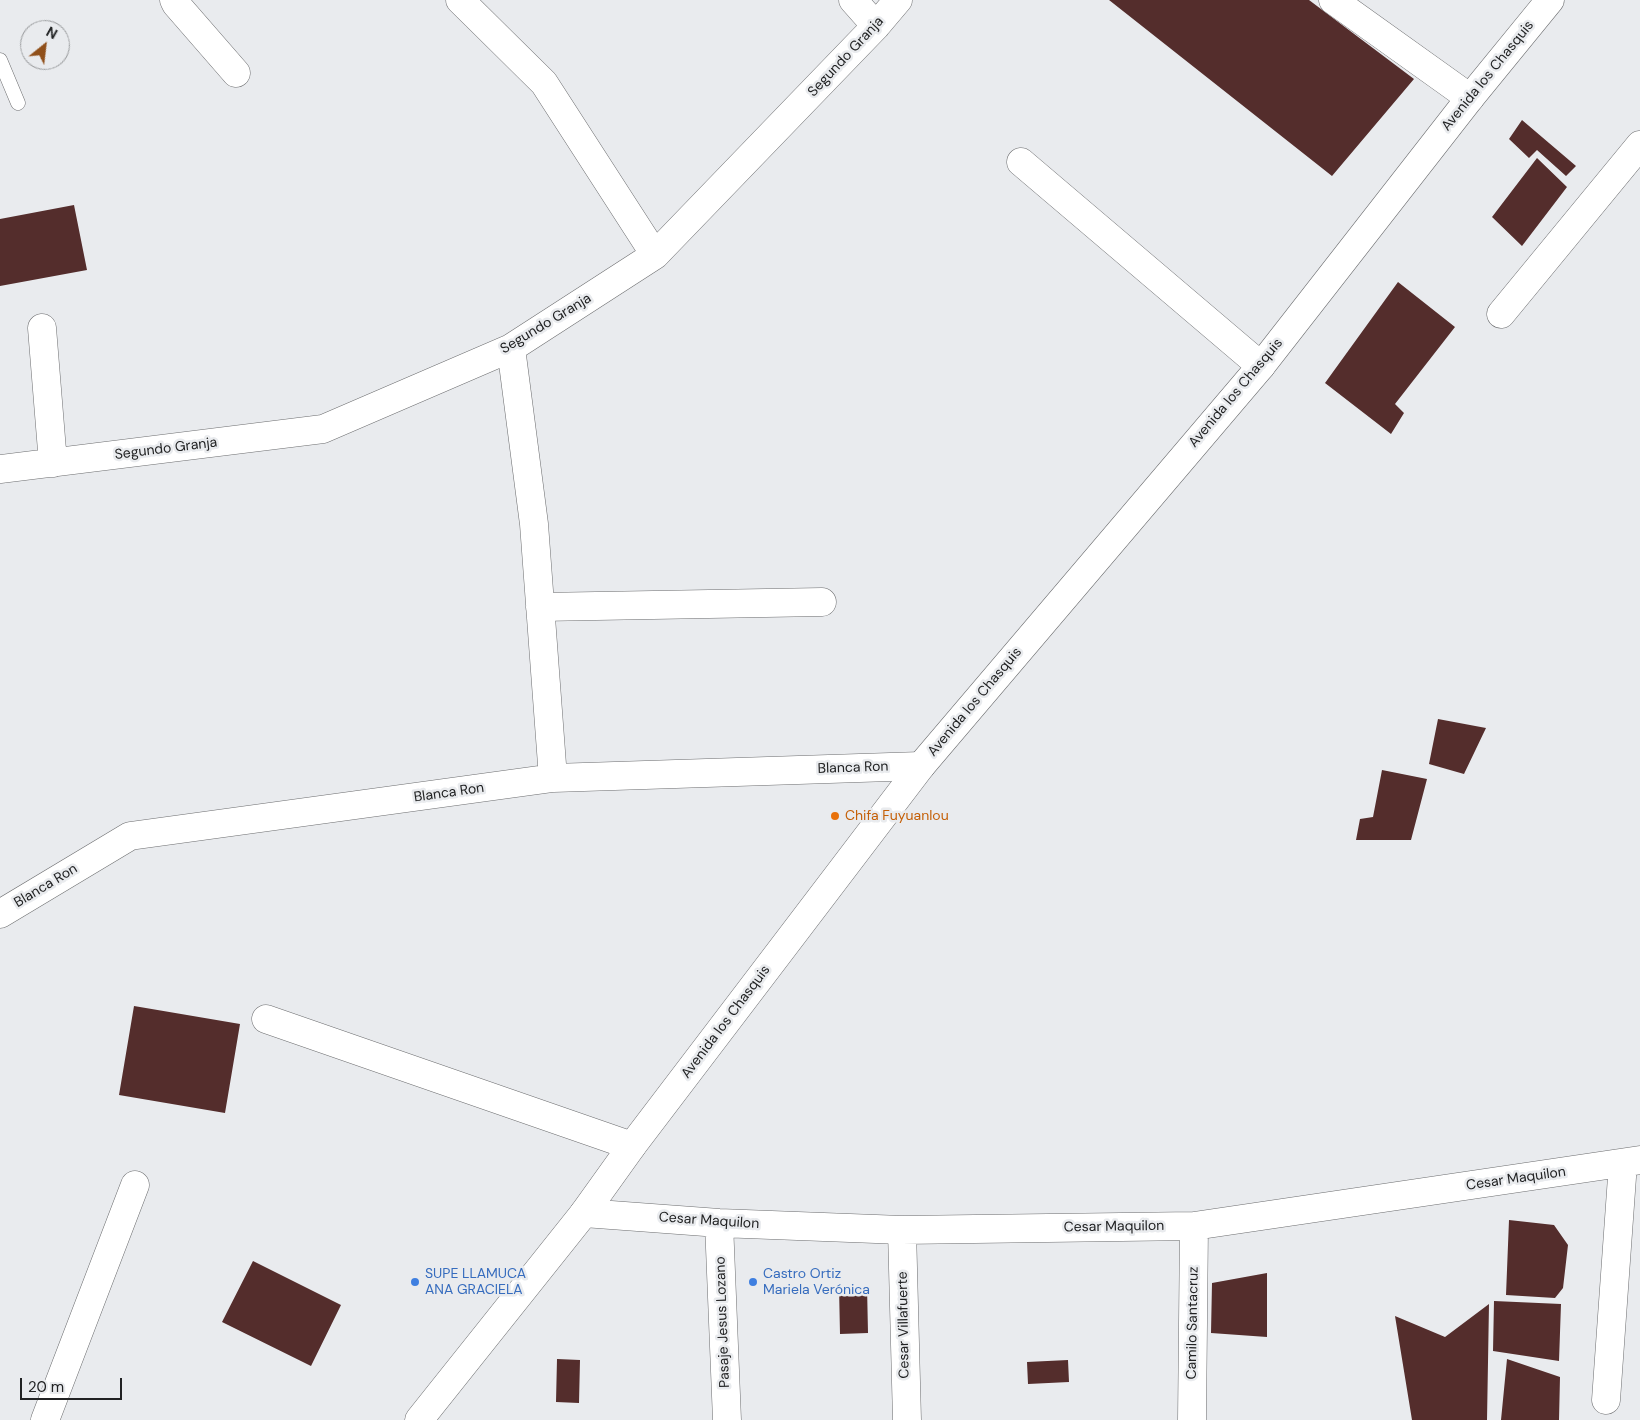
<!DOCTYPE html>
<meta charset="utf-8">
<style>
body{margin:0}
#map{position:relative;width:1640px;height:1420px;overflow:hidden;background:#e9ebee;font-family:"DM Sans",sans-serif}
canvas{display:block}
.north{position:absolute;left:20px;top:20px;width:50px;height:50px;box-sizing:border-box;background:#e9ebee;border:1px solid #999b9d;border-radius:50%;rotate:29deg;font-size:14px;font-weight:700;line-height:20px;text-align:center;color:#212223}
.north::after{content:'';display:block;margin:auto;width:18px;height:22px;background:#90501a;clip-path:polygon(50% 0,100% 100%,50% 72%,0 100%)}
.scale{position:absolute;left:20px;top:1378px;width:102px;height:22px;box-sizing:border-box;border:2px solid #212223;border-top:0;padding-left:6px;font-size:15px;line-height:18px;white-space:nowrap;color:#212223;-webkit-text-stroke:4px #e9ebee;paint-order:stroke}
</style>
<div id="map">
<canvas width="1640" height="1420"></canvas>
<div class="north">N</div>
<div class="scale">20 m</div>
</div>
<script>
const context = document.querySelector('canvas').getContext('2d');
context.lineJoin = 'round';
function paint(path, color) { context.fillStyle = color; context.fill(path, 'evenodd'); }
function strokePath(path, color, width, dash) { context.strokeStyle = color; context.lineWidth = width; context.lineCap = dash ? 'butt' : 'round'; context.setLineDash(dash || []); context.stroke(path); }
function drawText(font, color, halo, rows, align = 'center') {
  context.font = font + ' "DM Sans",sans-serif'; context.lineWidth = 5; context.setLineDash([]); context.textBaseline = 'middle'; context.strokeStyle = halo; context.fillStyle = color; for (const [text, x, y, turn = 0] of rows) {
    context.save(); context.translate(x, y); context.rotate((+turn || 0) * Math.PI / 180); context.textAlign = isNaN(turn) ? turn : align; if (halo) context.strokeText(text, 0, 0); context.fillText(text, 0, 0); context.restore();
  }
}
paint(new Path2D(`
 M1109 0H1309L1414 79 1332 176Z
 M1522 120 1576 166 1566 176 1537 150 1529 158 1509 139Z
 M1537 158 1567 187 1522 246 1492 217Z
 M74 205 87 270 0 286V219Z
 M1398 282 1455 327 1395 404 1404 413 1391 434 1325 383Z
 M1438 719 1486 728 1464 774 1429 764Z
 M1382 770 1427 779 1411 840H1356L1360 819 1373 817Z
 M134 1006 240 1024 225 1113 119 1095Z
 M1509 1220 1554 1225 1568 1245 1563 1288 1555 1298 1506 1295Z
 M253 1261 341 1305 311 1366 222 1322Z
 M1267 1273V1337L1211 1333 1212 1283Z
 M839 1286H867L868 1333 840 1334Z
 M1494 1301 1561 1304 1559 1361 1493 1351Z
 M1489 1304 1487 1420H1412L1395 1316 1445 1337Z
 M557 1359 580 1360 579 1403 556 1402Z
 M1507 1359 1560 1377 1559 1420H1501Z
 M1068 1360 1069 1382 1028 1384 1027 1362Z`), '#542d2c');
const service = new Path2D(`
 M0 60 18 103`);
const minor = new Path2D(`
 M174 0 176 4 236 73
 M460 0 544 83 655 255
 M853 0 876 26
 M1333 0 1470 98
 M1021 162 1261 366
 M1501 314 1640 145
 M42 328 53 463
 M511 348 534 524 553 778
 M0 469 323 429 511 348 655 255 876 26 898 0
 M540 607 822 602
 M0 914 130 836 553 778 921 766
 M266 1019 632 1146
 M584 1213 719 1223 902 1230 1194 1226 1640 1160
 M719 1223 727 1420
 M902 1230 907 1420
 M1606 1400 1623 1163
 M45 1420 135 1185
 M1192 1420 1194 1226`);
const tertiary = new Path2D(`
 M419 1420 584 1213 632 1146 921 766 1261 366 1470 98 1550 0`);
strokePath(service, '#6c6d6f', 15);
strokePath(minor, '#6c6d6f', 29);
strokePath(tertiary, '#6c6d6f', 29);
strokePath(service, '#fff', 14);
strokePath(minor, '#fff', 28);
strokePath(tertiary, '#fff', 28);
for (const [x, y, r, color] of [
 [835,816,5,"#e8710a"],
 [415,1282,5,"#3f7fe0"],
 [753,1282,5,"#3f7fe0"]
]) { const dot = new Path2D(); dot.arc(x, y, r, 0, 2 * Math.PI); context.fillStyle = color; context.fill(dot); strokePath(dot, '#e9ebee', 2); }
drawText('14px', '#212223', '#e9ebee', [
 ["Segundo Granja",846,57,-47],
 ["Avenida los Chasquis",1488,76,-51],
 ["Segundo Granja",546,324,-31],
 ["Avenida los Chasquis",1236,393,-50],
 ["Segundo Granja",166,449,-7],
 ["Avenida los Chasquis",975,702,-50],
 ["Blanca Ron",853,768,-2],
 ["Blanca Ron",449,793,-8],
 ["Blanca Ron",46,886,-31],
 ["Avenida los Chasquis",726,1022,-53],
 ["Cesar Maquilon",1516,1179,-8],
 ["Cesar Maquilon",709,1221,4],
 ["Cesar Maquilon",1114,1227,-1],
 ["Pasaje Jesus Lozano",723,1322,-92],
 ["Camilo Santacruz",1193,1323,-89],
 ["Cesar Villafuerte",904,1325,-91]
]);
drawText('14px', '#c56008', '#e9ebee', [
 ["Chifa Fuyuanlou",845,816]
], 'left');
drawText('14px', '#366cbe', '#e9ebee', [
 ["SUPE LLAMUCA",425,1274],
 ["ANA GRACIELA",425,1290],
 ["Castro Ortiz",763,1274],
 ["Mariela Verónica",763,1290]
], 'left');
</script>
